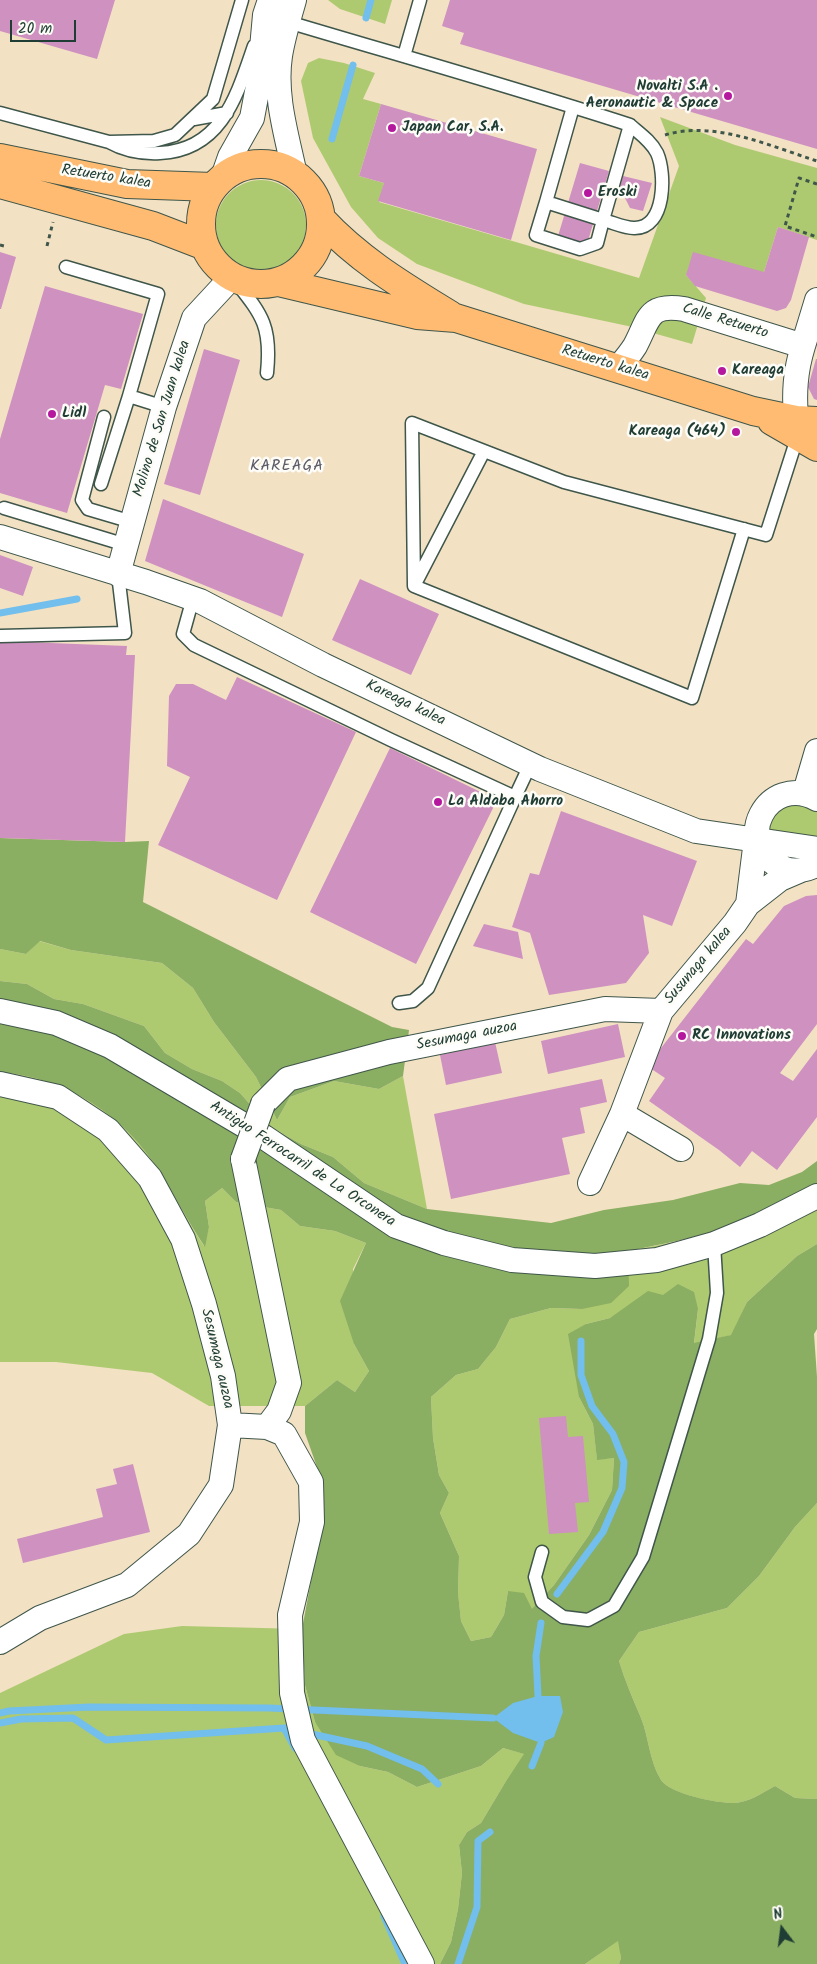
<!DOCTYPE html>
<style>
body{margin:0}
#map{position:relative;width:817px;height:1964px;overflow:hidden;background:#f3e1c4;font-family:Kalam,sans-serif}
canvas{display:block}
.north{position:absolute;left:757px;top:1904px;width:50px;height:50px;-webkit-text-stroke:4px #fdfcf7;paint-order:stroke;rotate:345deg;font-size:14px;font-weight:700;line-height:20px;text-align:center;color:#1f3d34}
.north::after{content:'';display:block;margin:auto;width:18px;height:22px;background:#1f3d34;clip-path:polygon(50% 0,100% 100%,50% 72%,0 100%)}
.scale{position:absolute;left:10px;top:20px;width:66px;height:22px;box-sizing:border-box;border:2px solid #1f3d34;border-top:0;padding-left:6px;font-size:15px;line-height:18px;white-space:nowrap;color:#1f3d34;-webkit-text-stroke:4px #fdfcf7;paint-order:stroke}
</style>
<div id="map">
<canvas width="817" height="1964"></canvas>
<div class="north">N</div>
<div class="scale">20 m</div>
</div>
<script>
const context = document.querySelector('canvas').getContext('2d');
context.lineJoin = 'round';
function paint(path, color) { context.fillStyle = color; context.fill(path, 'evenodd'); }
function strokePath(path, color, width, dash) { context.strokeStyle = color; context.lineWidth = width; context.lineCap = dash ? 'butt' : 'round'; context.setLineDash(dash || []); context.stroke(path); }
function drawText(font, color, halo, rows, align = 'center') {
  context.font = font + ' Kalam,sans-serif'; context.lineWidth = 5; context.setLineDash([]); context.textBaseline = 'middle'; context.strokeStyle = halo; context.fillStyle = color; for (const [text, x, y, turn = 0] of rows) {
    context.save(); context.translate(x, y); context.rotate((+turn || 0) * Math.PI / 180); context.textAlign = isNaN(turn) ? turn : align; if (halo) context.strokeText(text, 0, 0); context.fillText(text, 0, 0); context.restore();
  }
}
paint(new Path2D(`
 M328 0H392L385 24 340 9Z
 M319 58 344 63 375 73 363 99 381 104 359 176 384 183 379 202 639 278 679 166 660 117 735 145 817 168V240L778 227 764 272 686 275 706 298 692 344 628 326 524 304 417 264 378 238 351 207 313 138 301 81 308 63Z
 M216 225a45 45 0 1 1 90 0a45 45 0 1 1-90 0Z
 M794 803 810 806 817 812V841L766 837C770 815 771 809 794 803Z
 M39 941 71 950 162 963 193 988 214 1022 256 1077 277 1120 290 1097 334 1081 379 1089 403 1076 427 1209 364 1183 333 1157 301 1144 269 1126 240 1093 222 1081 192 1069 165 1053 144 1026 83 1004 54 999 27 984 0 981V949L26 954Z
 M0 1072C67 1078 124 1115 159 1171 175 1196 188 1222 204 1246L209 1227 205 1201 222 1188 236 1202 281 1210 300 1226 335 1231 366 1243 353 1269 354 1344 369 1371 355 1392 337 1380 305 1406H209L152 1373 56 1362H0Z
 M817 1184V1244L797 1256 747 1302 732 1335 694 1344 698 1309 663 1295 610 1318 586 1324 579 1397 593 1424 597 1459 614 1458 612 1490 589 1535 554 1585 532 1610 508 1591 504 1615 491 1637 471 1641 461 1621 458 1594 459 1556 440 1513 449 1493 439 1475 433 1438 431 1397 456 1375 478 1369 496 1347 510 1319 551 1308 582 1309 628 1251 690 1239 785 1201Z
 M817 1503V1799L795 1798 775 1786C762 1793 748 1803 733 1803 716 1803 670 1794 661 1780 649 1760 649 1738 641 1718 633 1699 625 1681 619 1661L639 1632 727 1608 759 1576 795 1527Z
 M182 1626 302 1629 305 1685 315 1722 360 1766 388 1772 417 1787 481 1766 503 1748 525 1754 506 1781 481 1823 467 1832 459 1845 462 1873 458 1909 451 1942 440 1964H0V1693L124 1634Z
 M619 1940 621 1958 619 1964H585Z`), '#aeca70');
paint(new Path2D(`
 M0 838 125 842 149 841 143 902 392 1027 409 1030 403 1076 379 1089 334 1081 290 1097 277 1120 256 1077 214 1022 193 988 162 963 71 950 40 941 26 954 0 949Z
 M0 981 27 984 54 999 83 1004 144 1026 165 1053 192 1069 222 1081 240 1093 269 1126 301 1144 333 1157 364 1183 427 1209 551 1223 604 1210 673 1200 740 1183 769 1185 802 1172 817 1161V1184C789 1199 760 1216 730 1227 696 1238 662 1244 628 1251L629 1286 611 1303 582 1309 551 1308 510 1319 496 1347 478 1369 456 1375 431 1397 433 1438 439 1475 449 1493 440 1513 459 1556 458 1593 461 1621 471 1641 491 1637 504 1615 508 1591 524 1593 532 1609 554 1585 589 1535 612 1490 614 1458 597 1460 593 1424 579 1397 568 1334 586 1324 610 1318 648 1291 663 1295 678 1284 694 1292 698 1309 694 1343 731 1335 747 1302 797 1256 817 1244V1329L814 1334 817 1377V1503L795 1527 759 1576 727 1608 639 1632 619 1661C625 1681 633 1699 641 1718 649 1738 649 1760 661 1780 670 1794 717 1803 733 1803 748 1803 762 1793 775 1786L795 1798 817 1799V1964H619L621 1958 618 1941 585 1964H440L451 1942 458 1909 462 1873 459 1845 467 1832 481 1823 506 1781 524 1754 503 1748 481 1766 417 1787 388 1772 360 1766 336 1755 315 1722 305 1685 302 1629 324 1512 318 1470 305 1433V1406L337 1380 355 1392 369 1371 354 1344 340 1301 366 1243 335 1231 300 1226 281 1210 236 1202 222 1188 205 1201 209 1227 205 1247C188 1222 175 1196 159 1171 124 1115 67 1078 0 1072Z`), '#8aae62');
paint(new Path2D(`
 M538 1696H560L563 1712 554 1737 541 1743 513 1733 493 1718 513 1703Z`), '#72beec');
strokePath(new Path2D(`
 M366 18 371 0
 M332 139 353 65
 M0 613 77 599
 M557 1594 603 1532 622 1488 624 1462 613 1434 592 1406 581 1375V1341
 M538 1696 536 1656 541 1623
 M0 1713 9 1711 89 1707 269 1708 493 1718
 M0 1723 21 1719 73 1718 106 1740 284 1728 367 1746 422 1769 438 1784
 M284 1728 295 1748
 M532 1766 541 1743
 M384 1916 405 1964
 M458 1964 477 1907 478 1841 490 1832`), '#72beec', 7);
paint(new Path2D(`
 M0 0H115L97 59 0 31Z
 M450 0H817V149L460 44 464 33 442 26Z
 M381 104 537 149 511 240 378 201 384 183 359 176Z
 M580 163 609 171 587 244 558 236Z
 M623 176 652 183 643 211 630 208 620 188Z
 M778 227 809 237 791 300 786 308 777 311 695 286 686 275 693 252 764 272Z
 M0 252 16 257 1 309H0Z
 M45 286 143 314 121 389 105 385 67 513 0 493V439Z
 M204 349 240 360 200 495 164 484Z
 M816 359H817V400L814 399 808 387Z
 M163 499 304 554 282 617 145 561Z
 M0 555 33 567 23 596 0 588Z
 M360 579 439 614 411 675 332 640Z
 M0 641 127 646 126 655H135L125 842 0 838Z
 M237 677 356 732 277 900 158 845 190 777 167 766 169 696 176 684H193L226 700Z
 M390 748 497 800 416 964 310 912Z
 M561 811 697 861 672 926 643 915 649 953 626 983 549 995 530 933 512 927 530 873 539 875Z
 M817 895V1024L780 1073 793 1081 817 1049V1117L777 1170 752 1151 740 1167 719 1150 649 1101 665 1078 647 1066 746 939 753 944 784 906 806 896Z
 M484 924 518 932 523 959 473 946Z
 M618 1024 625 1057 548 1074 541 1041Z
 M495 1042 502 1073 446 1085 440 1055Z
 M602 1079 607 1102 580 1108 585 1133 562 1138 570 1174 451 1199 434 1114Z
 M566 1416 568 1437 583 1436 589 1502 575 1503 578 1532 549 1534 539 1418Z
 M133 1464 150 1532 23 1563 17 1539 103 1517 96 1489 117 1484 113 1469Z`), '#ce91c0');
const lane = new Path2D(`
 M288 22C402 56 516 88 630 125L603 220 546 202 573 107
 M404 56 420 0
 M0 113 109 142C125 151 141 154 160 153 222 150 237 95 254 46
 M194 119 227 113
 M109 142 154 141 175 135 213 99 242 0
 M546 202 536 235 580 249 597 243 603 220C612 222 624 228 634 228 666 229 666 173 657 153 651 141 639 133 630 125
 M66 267 158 294 129 396 164 407
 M232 277C261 314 272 324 267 373
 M104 417 82 500 88 509 132 522
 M101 484 129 396
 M4 508 126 545
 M744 529 692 698 414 586 412 423 564 482 766 535 798 435
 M415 584 484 451
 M193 598 183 634 194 645 391 740 515 797 530 765
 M0 636 125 633 118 574
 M399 1003 413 1001 428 988 515 797
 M542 1552 535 1577 542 1602 563 1617 588 1620 614 1606 643 1557 709 1339 717 1293 714 1244`);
const street = new Path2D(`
 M294 0C289 18 283 37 280 56 274 96 287 136 295 175
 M223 177 230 157 252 118 259 81 265 15 270 0
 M803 346 817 300
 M618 368C624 361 630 354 635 346 649 320 647 303 684 309L803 346C795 372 794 393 796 420
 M0 537 146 582 200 601 323 665 540 769 696 831 817 849
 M118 574 164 407 194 318 232 277
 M805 792 817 751
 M817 799C768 772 729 844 783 868 793 873 808 870 817 864
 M756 840 748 904 780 879 801 870
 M0 1011 56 1023 110 1046 264 1137 396 1226 444 1243 512 1260 595 1266 657 1260 714 1244 760 1225 817 1196
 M0 1084 58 1097 108 1130 150 1178 183 1239 204 1304 223 1376 230 1425 221 1485 189 1534 127 1585 40 1618 0 1642
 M263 1104 288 1079 389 1052 605 1009 661 1011
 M681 1149 622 1114 661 1011 735 923 748 904
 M243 1159 289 1383 279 1411 267 1427
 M590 1183 622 1114
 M230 1425 267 1427 284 1434 311 1482 312 1522 290 1615 292 1693 303 1740 422 1964`);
const primary = new Path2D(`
 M0 158 127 184 213 187
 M201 224a60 60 0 1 1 120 0a60 60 0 1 1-120 0Z
 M0 184 153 226 205 246
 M321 219C359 260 403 286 450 315
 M278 282 417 315 456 318 753 411 796 420 817 421
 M772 421 817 447`);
strokePath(lane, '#3f564a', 15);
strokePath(street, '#3f564a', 26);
strokePath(primary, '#3f564a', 30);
strokePath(new Path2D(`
 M665 135C714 120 770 146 817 161
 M817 184 799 178 785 226 817 237
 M0 245 4 246
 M47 246 53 222`), '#3f564a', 3, [4, 4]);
strokePath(lane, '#fff', 12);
strokePath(street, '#fff', 24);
strokePath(primary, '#febb71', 28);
const streetBridge = new Path2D(`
 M243 1159 263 1104`);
strokePath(streetBridge, '#3f564a', 26, []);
strokePath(streetBridge, '#fff', 24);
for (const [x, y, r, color] of [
 [728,96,5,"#b5179e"],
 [392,128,5,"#b5179e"],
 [588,193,5,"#b5179e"],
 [722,371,5,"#b5179e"],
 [52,414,5,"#b5179e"],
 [736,432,5,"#b5179e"],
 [438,802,5,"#b5179e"],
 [682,1036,5,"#b5179e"]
]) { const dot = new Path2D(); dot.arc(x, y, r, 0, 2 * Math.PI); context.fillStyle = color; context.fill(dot); strokePath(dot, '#fdfcf7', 2); }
drawText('bold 15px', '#1f3d34', '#fdfcf7', [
 ["Novalti S.A .",718,87,"right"],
 ["Aeronautic & Space",718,104,"right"],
 ["Japan Car, S.A.",402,128],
 ["Eroski",598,193],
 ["Kareaga",732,371],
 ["Lidl",62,414],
 ["Kareaga (464)",726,432,"right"],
 ["La Aldaba Ahorro",448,802],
 ["RC Innovations",692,1036]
], 'left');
drawText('15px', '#1f3d34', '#fdfcf7', [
 ["Retuerto kalea",106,178,9],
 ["Calle Retuerto",725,322,17],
 ["Retuerto kalea",605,364,17],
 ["Molino de San Juan kalea",163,419,-73],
 ["Kareaga kalea",405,704,26],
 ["Susunaga kalea",699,966,-50],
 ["Sesumaga auzoa",467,1037,-11],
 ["Antiguo Ferrocarril de La Orconera",302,1165,33],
 ["Sesumaga auzoa",216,1359,77]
]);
context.letterSpacing = '1px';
drawText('16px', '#5c5a65', '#fdfcf7', [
 ["KAREAGA",287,467]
]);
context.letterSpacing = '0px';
</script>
